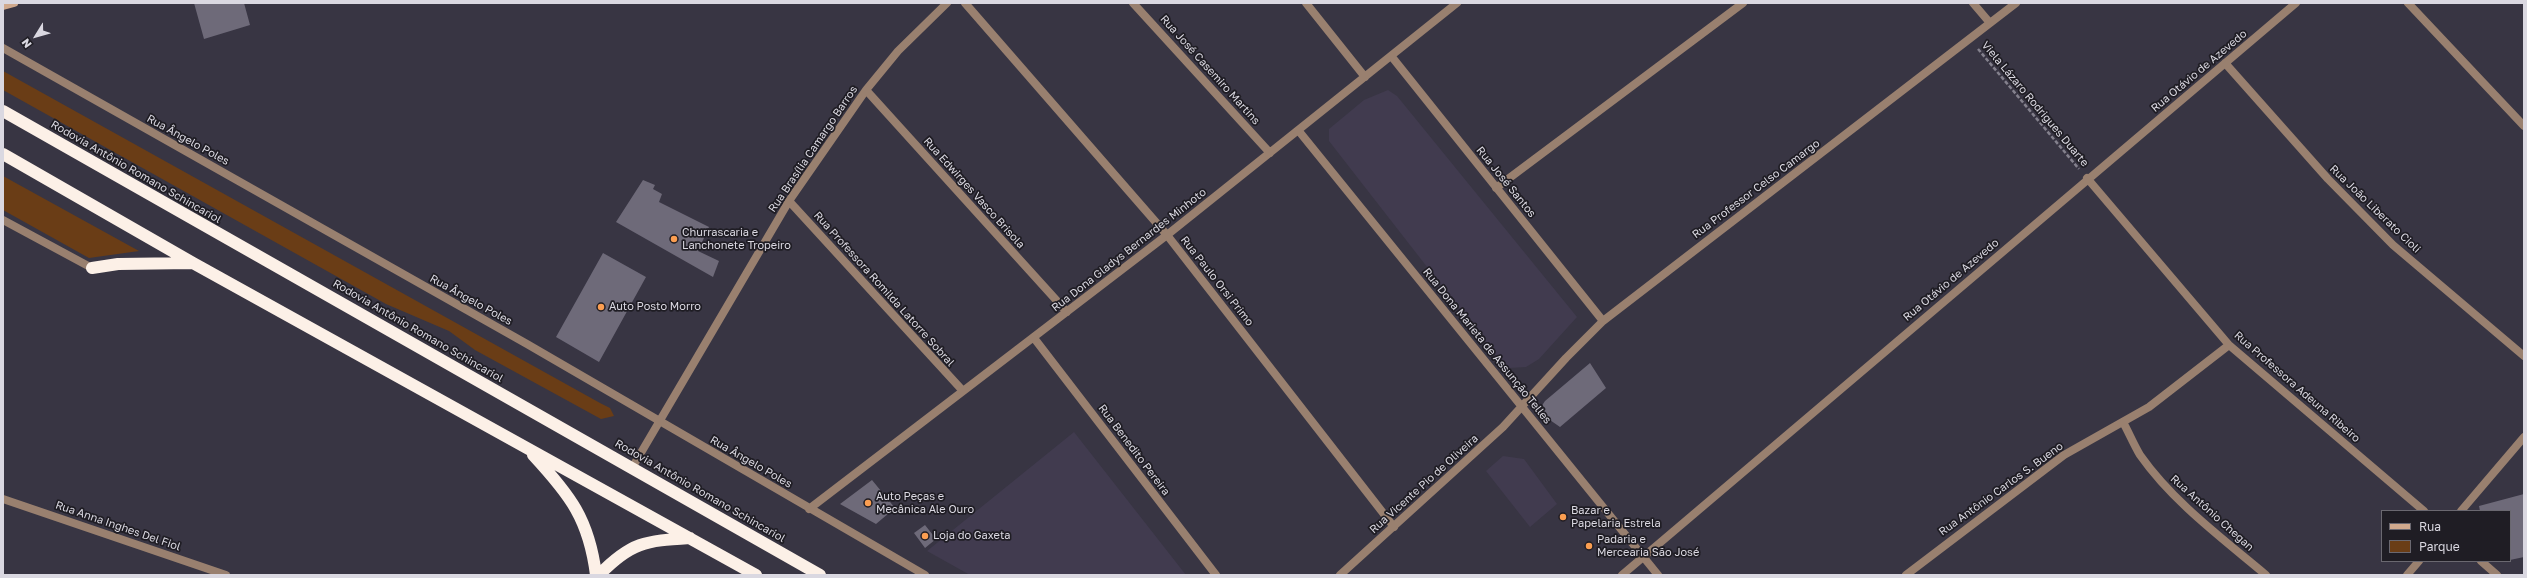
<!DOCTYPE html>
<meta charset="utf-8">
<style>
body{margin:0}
#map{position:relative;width:2527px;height:578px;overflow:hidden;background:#383543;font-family:"Golos Text",sans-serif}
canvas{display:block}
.frame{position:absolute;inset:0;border:4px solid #dad8e1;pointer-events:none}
.legend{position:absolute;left:2381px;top:510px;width:130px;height:52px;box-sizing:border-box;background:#1f1d24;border:1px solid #6a6870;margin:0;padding:5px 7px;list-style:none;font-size:12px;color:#dad8e1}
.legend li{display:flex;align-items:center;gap:8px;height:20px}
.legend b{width:20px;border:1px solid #6a6870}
.north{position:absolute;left:16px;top:16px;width:40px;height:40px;-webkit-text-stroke:3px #1f1d24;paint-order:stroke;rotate:233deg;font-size:11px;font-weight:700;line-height:16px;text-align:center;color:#dad8e1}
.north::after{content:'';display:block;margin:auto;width:14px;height:18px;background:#dad8e1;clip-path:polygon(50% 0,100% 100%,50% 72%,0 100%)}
</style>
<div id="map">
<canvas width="2527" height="578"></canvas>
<div class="frame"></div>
<ul class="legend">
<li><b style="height:5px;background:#d0a98d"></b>Rua</li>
<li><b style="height:11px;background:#6a3d16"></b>Parque</li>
</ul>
<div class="north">N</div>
</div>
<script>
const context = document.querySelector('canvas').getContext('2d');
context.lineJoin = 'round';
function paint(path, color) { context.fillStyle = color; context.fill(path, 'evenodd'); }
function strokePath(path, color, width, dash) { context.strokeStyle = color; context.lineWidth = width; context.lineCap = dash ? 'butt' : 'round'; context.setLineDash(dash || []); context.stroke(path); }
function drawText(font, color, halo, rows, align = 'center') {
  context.font = font + ' "Golos Text",sans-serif'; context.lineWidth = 3.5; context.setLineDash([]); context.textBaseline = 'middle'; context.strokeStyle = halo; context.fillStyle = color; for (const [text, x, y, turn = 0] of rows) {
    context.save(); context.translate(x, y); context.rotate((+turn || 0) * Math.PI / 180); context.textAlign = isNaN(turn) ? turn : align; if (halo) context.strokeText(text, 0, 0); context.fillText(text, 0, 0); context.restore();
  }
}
paint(new Path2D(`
 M1388 90 1397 96 1577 317 1539 359 1526 367 1509 368 1501 362 1329 141V129L1364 100Z
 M1074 432 1186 575H970L927 551Z
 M1503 456 1524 459 1557 504 1530 527 1486 471Z`), '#413b4f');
paint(new Path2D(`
 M3 71 600 403 610 408 614 416 601 419 475 350 449 331 386 304 3 90Z
 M3 176 139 251 89 258 3 210Z`), '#6a3d16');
paint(new Path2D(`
 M194 3H244L250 25 204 39Z
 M643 180 655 185 653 189 662 194 659 202 709 227 698 251 719 261 713 277 616 222Z
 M603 253 646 277 599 362 556 337Z
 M1590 363 1606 388 1560 427 1547 418 1541 407 1545 401Z
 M872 480 895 508 876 524 840 504Z
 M2524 494V557L2510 560V511H2480L2479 506Z
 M925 525 936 539 925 548 914 533Z`), '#6e6a79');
strokePath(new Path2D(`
 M1978 49 2079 169`), '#84818d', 2.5, [4, 2]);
strokePath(new Path2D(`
 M965 3 1167 235 1394 527
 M1133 3 1270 153
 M1306 3 1365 77
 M1973 3 1990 23
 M2408 3 2524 126
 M3 48 527 344 925 575
 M1392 57 1603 321
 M2225 63 2328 179 2393 245 2524 356
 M866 90 1067 312
 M1298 130 1658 575
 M2087 178 2229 345 2424 511
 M1496 188 1743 3
 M789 201 963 391
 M3 220 92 268
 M1034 338 1216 575
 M2123 422C2129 433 2134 445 2140 455 2173 502 2222 538 2266 575
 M632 468 789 201 866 90 898 51 947 3
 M809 509 1167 235 1457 3
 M2461 511 2524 437
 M2481 561 2497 575
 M1340 575 1503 427 1566 358 1603 321 2016 3
 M1622 575 2296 3
 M1906 575 2064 455 2149 407 2229 345
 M2407 575 2419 561`), '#99806f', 8);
strokePath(new Path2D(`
 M3 499 226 575`), '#99806f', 8);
strokePath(new Path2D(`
 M3 6 14 3`), '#d0a98d', 8);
strokePath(new Path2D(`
 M3 111 820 575
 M3 154 193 263 756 575
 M92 268 118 264 192 263
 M533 455C570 495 589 519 596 575
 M599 575C631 542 645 541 690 538`), '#fcf0e7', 12);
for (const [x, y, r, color] of [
 [674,239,4,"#fb9e51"],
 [601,307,4,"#fb9e51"],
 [868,503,4,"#fb9e51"],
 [1563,517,4,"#fb9e51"],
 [925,536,4,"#fb9e51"],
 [1589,546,4,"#fb9e51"]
]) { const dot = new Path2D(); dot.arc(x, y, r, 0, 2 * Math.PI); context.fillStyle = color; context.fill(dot); strokePath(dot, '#1f1d24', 1.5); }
drawText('11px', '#dad8e1', '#1f1d24', [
 ["Rua José Casemiro Martins",1210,70,48],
 ["Rua Otávio de Azevedo",2199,71,-40],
 ["Viela Lázaro Rodrigues Duarte",2035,104,50],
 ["Rua Ângelo Poles",188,140,29],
 ["Rua Brasília Camargo Barros",813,149,-56],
 ["Rodovia Antônio Romano Schincariol",136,172,30],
 ["Rua José Santos",1506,182,51],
 ["Rua Professor Celso Camargo",1756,189,-37],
 ["Rua Edwirges Vasco Brisola",974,193,48],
 ["Rua João Liberato Cioli",2375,209,44],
 ["Rua Dona Gladys Bernardes Minhoto",1129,250,-38],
 ["Rua Otávio de Azevedo",1951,280,-40],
 ["Rua Paulo Orsi Primo",1217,281,52],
 ["Rua Professora Romilda Latorre Sobral",884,289,48],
 ["Rua Ângelo Poles",471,300,29],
 ["Rodovia Antônio Romano Schincariol",418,331,30],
 ["Rua Dona Marieta de Assunção Telles",1487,346,51],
 ["Rua Professora Adeuna Ribeiro",2297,387,41],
 ["Rua Benedito Pereira",1134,450,53],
 ["Rua Ângelo Poles",751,462,30],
 ["Rua Vicente Pio de Oliveira",1424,484,-42],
 ["Rua Antônio Carlos S. Bueno",2001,489,-36],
 ["Rodovia Antônio Romano Schincariol",700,491,30],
 ["Rua Antônio Chegan",2212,513,42],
 ["Rua Anna Inghes Del Fiol",118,526,19]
]);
drawText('11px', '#dad8e1', '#1f1d24', [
 ["Churrascaria e",682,233],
 ["Lanchonete Tropeiro",682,246],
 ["Auto Posto Morro",609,307],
 ["Auto Peças e",876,497],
 ["Mecânica Ale Ouro",876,510],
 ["Bazar e",1571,511],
 ["Papelaria Estrela",1571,524],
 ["Loja do Gaxeta",933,536],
 ["Padaria e",1597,540],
 ["Mercearia São José",1597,553]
], 'left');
</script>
